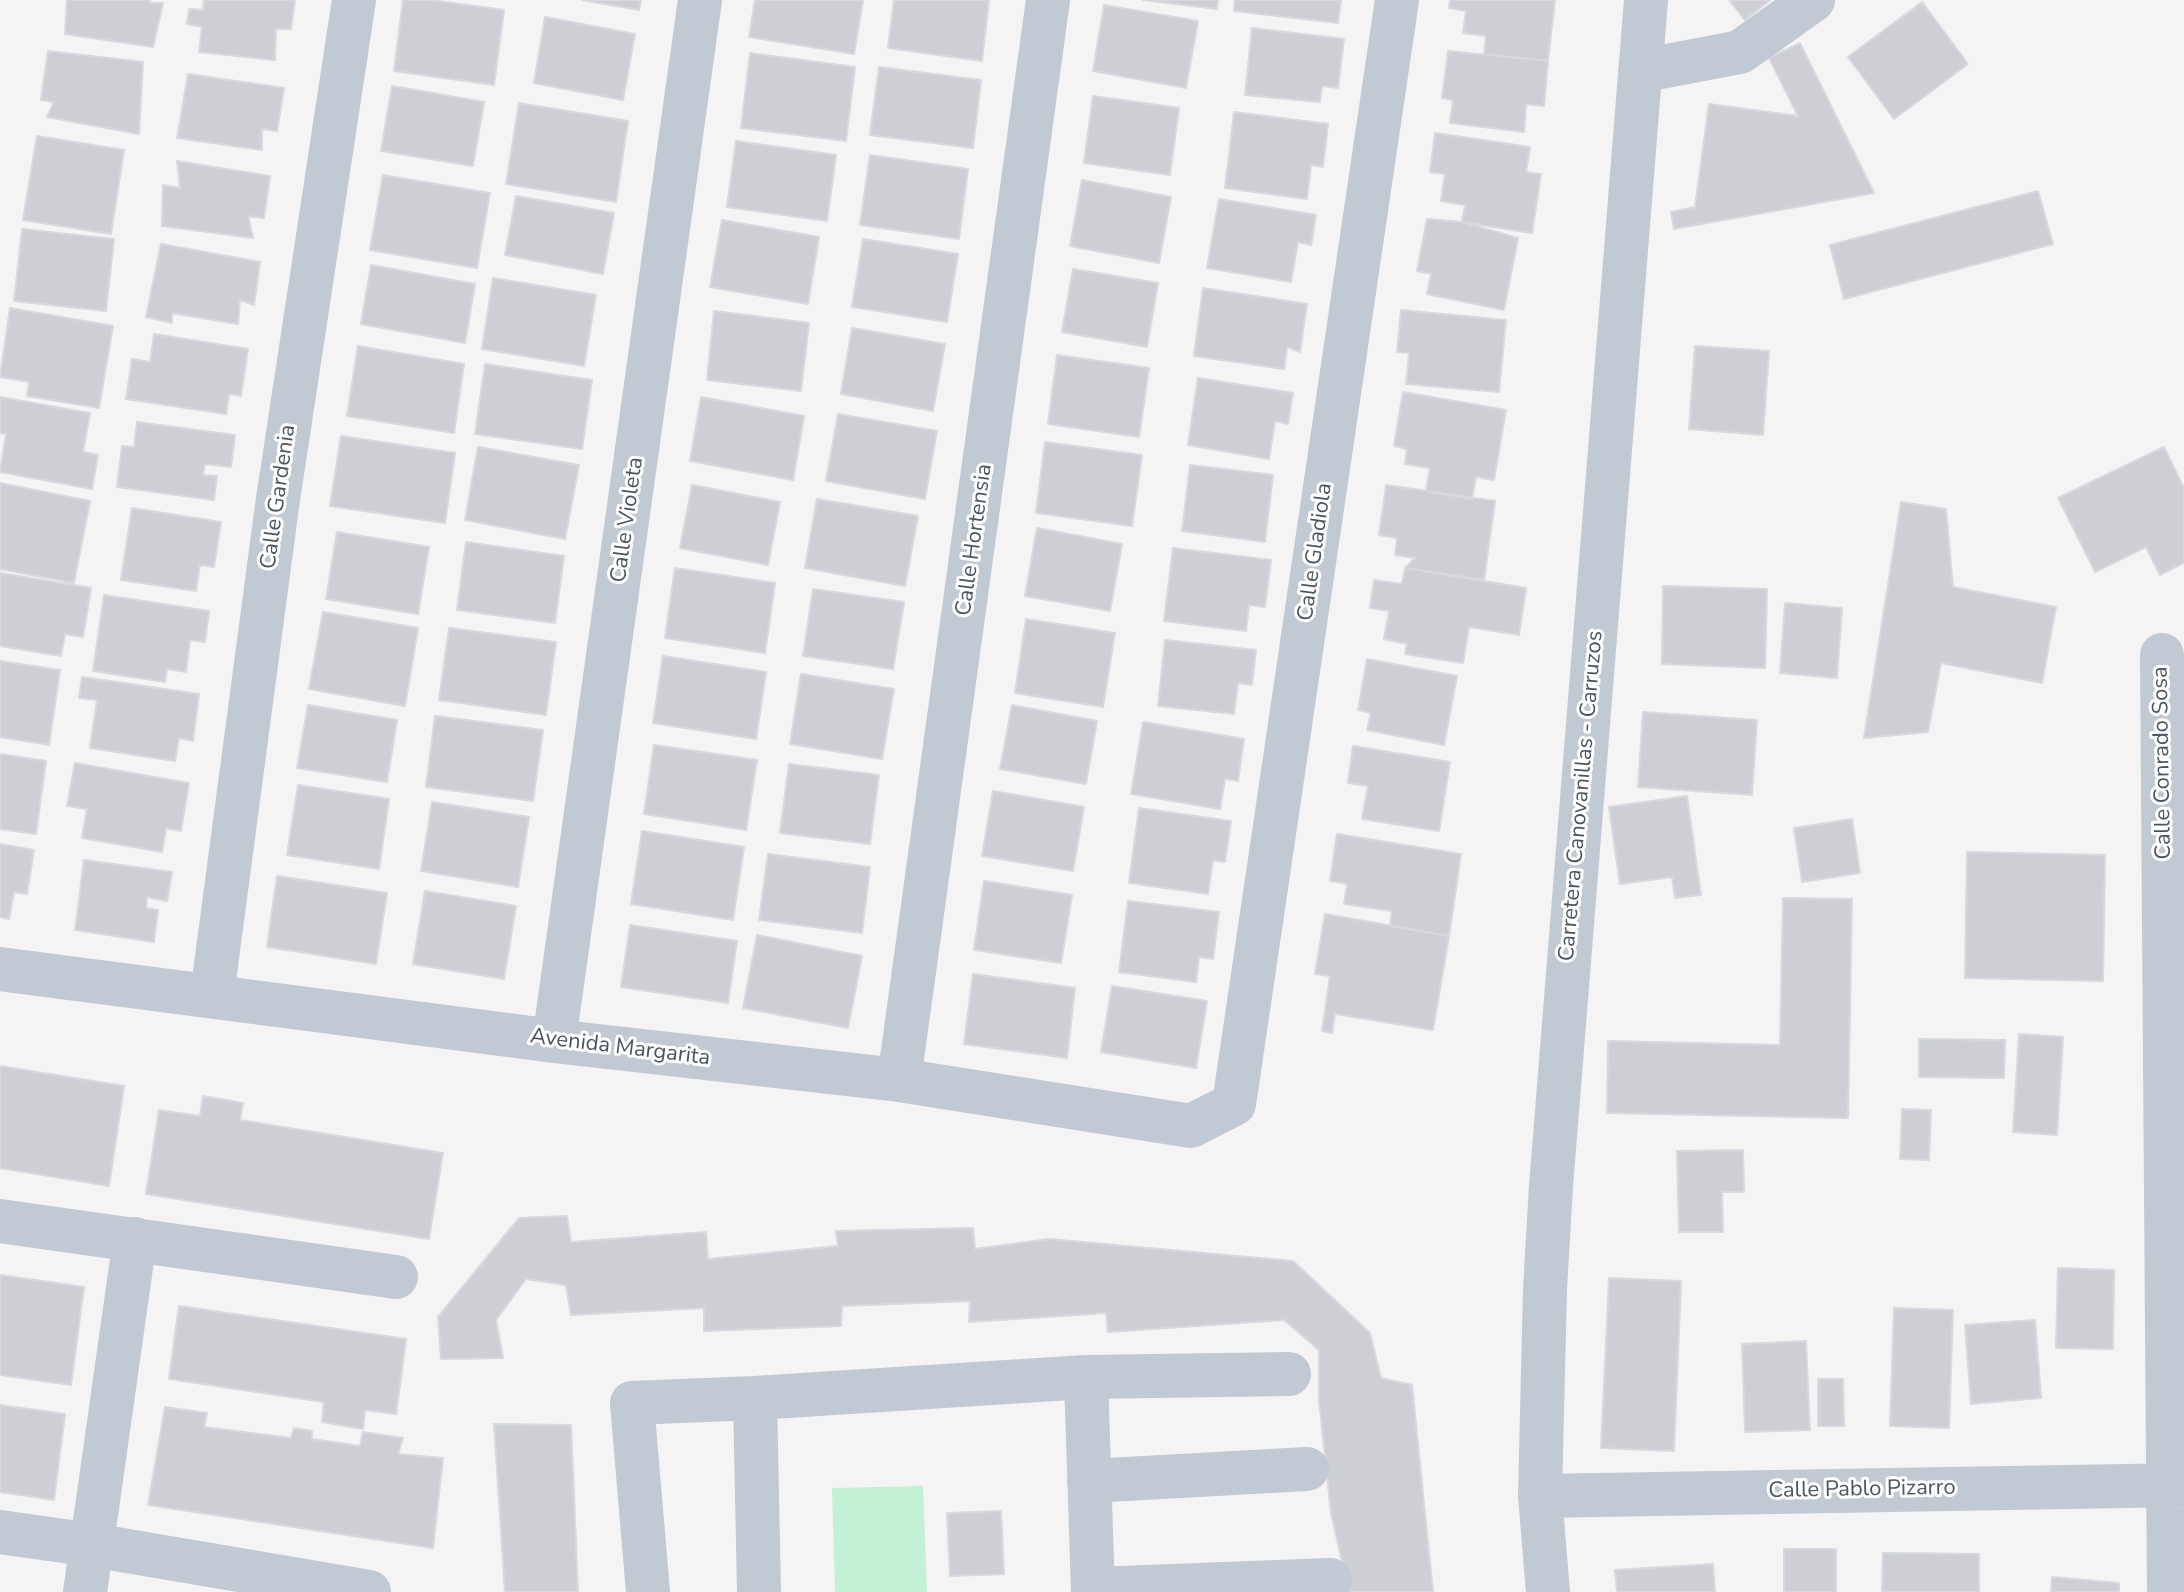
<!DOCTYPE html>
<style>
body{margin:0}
canvas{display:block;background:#f5f3f3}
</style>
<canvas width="2184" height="1592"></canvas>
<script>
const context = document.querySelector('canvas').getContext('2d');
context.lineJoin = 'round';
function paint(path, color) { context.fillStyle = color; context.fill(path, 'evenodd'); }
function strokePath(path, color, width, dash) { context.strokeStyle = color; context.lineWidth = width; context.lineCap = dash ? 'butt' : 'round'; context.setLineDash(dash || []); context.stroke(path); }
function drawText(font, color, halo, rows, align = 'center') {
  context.font = font + ' "Nunito Sans",sans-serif'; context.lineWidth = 6; context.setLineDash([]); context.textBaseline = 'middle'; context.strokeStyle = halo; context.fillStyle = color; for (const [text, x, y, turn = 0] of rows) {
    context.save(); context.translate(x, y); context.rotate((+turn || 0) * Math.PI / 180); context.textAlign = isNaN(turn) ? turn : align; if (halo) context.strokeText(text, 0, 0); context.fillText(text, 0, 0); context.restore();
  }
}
paint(new Path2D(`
 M923 1486 927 1592H835L832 1488Z`), '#c3f1d5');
const building = new Path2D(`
 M67 0H150V3H163L153 47 65 34Z
 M204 0H295L291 29H276L275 60 199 52 202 27 187 24 189 9 203 10Z
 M403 0H431L504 10 494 85 394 71Z
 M582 0H641L639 10Z
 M755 0H863L854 54 749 37Z
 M894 0H989L982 61 888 48Z
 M1143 0H1218L1217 9Z
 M1235 0H1341L1338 23 1234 11Z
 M1450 0H1555L1548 61 1484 54 1486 36 1463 33 1466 11 1449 8Z
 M1729 0H1770L1745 20Z
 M1922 2 1968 64 1894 119 1848 57Z
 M1104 5 1198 21 1186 88 1093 71Z
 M545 17 635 34 623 100 534 83Z
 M1252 28 1344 39 1338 88 1322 86 1320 102 1245 95Z
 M1800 43 1874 193 1674 229 1671 212 1695 207 1709 104 1798 116 1769 58Z
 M48 51 143 62 139 134 47 117 54 102 41 100Z
 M1448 51 1548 61 1544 106 1526 104 1524 132 1450 123 1453 100 1442 98Z
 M750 53 855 67 846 141 741 128Z
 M879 67 981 80 973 148 870 135Z
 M188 74 284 88 277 131 262 129V150L177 138Z
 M392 86 484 102 473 166 381 151Z
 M1093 96 1179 108 1170 175 1084 163Z
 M519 103 628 121 616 202 506 184Z
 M1234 112 1328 124 1323 167 1311 165 1307 199 1225 188Z
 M1435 133 1530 147 1526 172 1541 174 1532 233 1462 222 1465 205 1441 201 1445 174 1430 172Z
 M37 136 124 150 111 234 23 220Z
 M736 141 836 155 827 221 727 207Z
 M870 155 968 169 959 239 860 225Z
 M177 161 270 176 264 218 248 216 253 238 162 226 163 185 180 188Z
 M383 175 490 193 477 268 370 250Z
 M1082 180 1171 197 1159 263 1070 246Z
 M2038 191 2053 244 1844 299 1830 245Z
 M516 196 614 213 603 274 505 255Z
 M1219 199 1316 215 1311 245 1298 242 1291 282 1207 268Z
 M1427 219 1462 222 1518 238 1504 310 1427 294 1431 274 1417 271Z
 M722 220 819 237 808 304 710 287Z
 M22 229 114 239 106 311 14 301Z
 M863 239 958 254 947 322 852 307Z
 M161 244 260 262 254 305 240 300 238 324 172 313V323L146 317Z
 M371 265 475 284 465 343 361 324Z
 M1073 269 1158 283 1147 347 1062 332Z
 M493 278 596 295 584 366 482 349Z
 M1203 288 1307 304 1300 352 1287 347 1284 369 1194 356Z
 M10 308 113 326 99 408 27 396 29 382 0 377Z
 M1401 310 1506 320 1499 392 1406 384 1409 353 1397 352Z
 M714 311 809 323 801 391 707 380Z
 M852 328 945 344 933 411 841 394Z
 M154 334 248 349 241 396 229 394 226 414 126 399 132 359 150 362Z
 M358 346 464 364 454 433 347 416Z
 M1695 346 1769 351 1763 435 1689 429Z
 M1057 355 1149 368 1139 437 1048 424Z
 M485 364 592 380 582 449 475 434Z
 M1198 378 1293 393 1288 424 1275 421 1269 459 1188 445Z
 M1403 392 1506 410 1494 480 1476 477 1472 499 1426 491 1430 468 1405 464 1407 449 1394 446Z
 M0 397 90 413 83 452 98 455 92 489 0 472 6 434 0 433Z
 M701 397 804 416 793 480 690 461Z
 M838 414 937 431 925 499 826 481Z
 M137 422 235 435 231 467 205 464 203 475 217 476 214 500 117 487 122 446 134 447Z
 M341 436 455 453 445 523 330 506Z
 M1045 442 1142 455 1132 526 1036 513Z
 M478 447 579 465 565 539 465 520Z
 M2164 447 2184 488V563L2160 575 2146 547 2095 572 2058 498Z
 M1190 465 1273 475 1265 542 1182 531Z
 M0 483 90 501 74 583 0 569Z
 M692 485 780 502 768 565 680 548Z
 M1386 485 1495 501 1484 580 1405 568 1415 558 1395 555 1397 538 1379 535Z
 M817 499 918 516 905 586 805 568Z
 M1901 502 1946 509 1953 587 2056 607 2042 683 1941 663 1928 732 1864 738Z
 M132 508 221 522 214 567 200 565 196 591 121 580Z
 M1037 528 1122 544 1110 611 1025 596Z
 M337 532 429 547 418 614 326 599Z
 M466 542 564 556 555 623 457 610Z
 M1173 548 1271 560 1265 607 1249 605 1246 631 1164 621Z
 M675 568 775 583 765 653 665 638Z
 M1405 568 1526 588 1519 635 1469 627 1463 663 1405 654 1407 644 1384 639 1389 611 1370 608 1374 580 1402 584Z
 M0 573 91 588 83 637 65 634 61 656 0 646Z
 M1663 586 1767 589 1765 668 1662 664Z
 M813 589 904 602 893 669 803 656Z
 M104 595 209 611 205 642 190 640 186 672 167 669 165 682 93 671Z
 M1785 603 1842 608 1837 678 1780 673Z
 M323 612 418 628 405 706 309 689Z
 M1026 619 1115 633 1103 707 1015 693Z
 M449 628 556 642 546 715 439 700Z
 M1165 640 1256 650 1252 685 1238 683 1234 714 1158 706Z
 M663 656 766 672 756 739 653 723Z
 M1367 659 1457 676 1444 745 1367 730 1371 713 1358 710Z
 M0 661 60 670 49 745 0 737Z
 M801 674 894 689 882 759 790 744Z
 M82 677 199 694 193 741 179 738 175 761 90 748 97 700 79 698Z
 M308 705 397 720 387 782 297 768Z
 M1012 705 1097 721 1086 784 1000 769Z
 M1643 712 1757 720 1752 795 1638 787Z
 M435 716 543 730 533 801 426 787Z
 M1143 722 1244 739 1238 781 1225 779 1220 809 1131 794Z
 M654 745 757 760 746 830 644 814Z
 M1353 746 1450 762 1439 831 1362 819 1368 786 1348 783Z
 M0 754 46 761 36 834 0 829Z
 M75 763 189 783 181 831 166 828 162 852 82 838 87 809 67 806Z
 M789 764 879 775 870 844 780 833Z
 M298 785 389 799 379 869 287 855Z
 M993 791 1084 807 1073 871 982 856Z
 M1687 796 1701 895 1675 898 1672 877 1620 884 1609 807Z
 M432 802 529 817 518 887 421 871Z
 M1139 808 1231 821 1225 862 1213 860 1208 894 1129 883Z
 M1852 819 1860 873 1802 882 1794 828Z
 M642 831 744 847 733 920 631 904Z
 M1337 834 1461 854 1449 936 1390 926 1392 911 1344 904 1347 884 1330 881Z
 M0 844 34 850 27 894 14 892 9 919 0 917Z
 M1967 852 2105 855 2103 981 1965 978Z
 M768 854 870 867 862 933 759 920Z
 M84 860 172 872 167 901 147 897 146 908 158 910 154 942 75 930Z
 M277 876 387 893 376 964 267 947Z
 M984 881 1072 895 1061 963 974 950Z
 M425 891 516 906 504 979 413 964Z
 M1783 898 1852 899 1848 1118 1607 1113 1608 1041 1780 1045Z
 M1128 901 1219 912 1213 959 1199 957 1196 982 1119 972Z
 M1325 914 1449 936 1433 1030 1335 1014 1332 1033 1322 1031 1330 976 1315 974Z
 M630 925 737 941 728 1003 621 987Z
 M757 935 862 956 848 1028 743 1008Z
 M973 974 1075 988 1067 1058 964 1044Z
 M1112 986 1207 1001 1196 1068 1101 1052Z
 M2019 1034 2063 1037 2057 1135 2013 1132Z
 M1919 1039 2005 1040 2004 1078 1919 1077Z
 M0 1066 124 1086 109 1186 0 1168Z
 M203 1096 243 1103 240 1120 443 1153 429 1239 146 1194 159 1110 200 1116Z
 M1902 1109 1931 1110 1929 1160 1900 1159Z
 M1743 1150 1744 1192H1722L1723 1232H1679L1677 1151Z
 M567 1216 571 1242 706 1232 708 1259 838 1246 836 1231 973 1228 975 1249 1049 1239 1293 1261 1370 1333 1381 1378 1412 1385 1433 1592H1349L1331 1513 1319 1400V1350L1284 1320 1108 1332 1106 1313 969 1322 970 1301 842 1306 841 1326 704 1331V1308L571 1315 566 1285 526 1279 496 1320 503 1358 441 1359 438 1317 519 1218Z
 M2058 1268 2114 1270 2113 1349 2056 1348Z
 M0 1275 84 1287 71 1385 0 1375Z
 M1609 1278 1681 1281 1674 1451 1601 1448Z
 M179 1306 406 1339 396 1414 365 1410 363 1429 322 1422 324 1402 169 1379Z
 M1894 1308 1953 1310 1949 1428 1890 1426Z
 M2035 1320 2041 1398 1971 1404 1965 1325Z
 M1806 1341 1810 1430 1745 1432 1742 1344Z
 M1818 1379H1843L1844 1426H1818Z
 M0 1405 65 1414 54 1500 0 1492Z
 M165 1407 207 1413 204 1427 291 1438 294 1428 312 1431V1439L360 1446 363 1432 403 1438 398 1454 443 1458 433 1548 148 1505Z
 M494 1424 571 1425 578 1592H505Z
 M1001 1511 1004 1574 950 1576 947 1513Z
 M1784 1549H1836V1592H1784Z
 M1883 1553 1979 1554V1592H1882Z
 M1713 1564 1715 1592H1617L1615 1570Z
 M2052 1577 2119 1583V1592H2051Z`);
paint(building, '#cdcfd5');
strokePath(building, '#d7d9de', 2);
strokePath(new Path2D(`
 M1640 71 1740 52 1813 0
 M2162 655 2169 1592
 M0 969 554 1041 899 1080 1191 1126 1234 1104 1397 0
 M212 995 277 506 354 0
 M554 1041 700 0
 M899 1080 1048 0
 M0 1221 396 1277
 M1086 1377 1093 1592
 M755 1398 759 1592
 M1089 1481 1307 1469
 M1540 1496 2184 1485
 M0 1532 92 1545 369 1592
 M1093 1589 1330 1580
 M85 1592 135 1239
 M648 1592 632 1403 755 1398 1086 1377 1289 1374
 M1548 1592 1540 1496 1545 1289 1551 1186 1646 0`), '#c1cad2', 44);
drawText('22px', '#4a5661', '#fff', [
 ["Calle Gardenia",279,497,-82],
 ["Calle Violeta",628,520,-82],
 ["Calle Hortensia",975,540,-82],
 ["Calle Gladiola",1316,552,-82],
 ["Calle Conrado Sosa",2163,763,-91],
 ["Carretera Canovanillas - Carruzos",1582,796,-85],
 ["Avenida Margarita",620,1048,7],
 ["Calle Pablo Pizarro",1862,1490,-1]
]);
</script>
